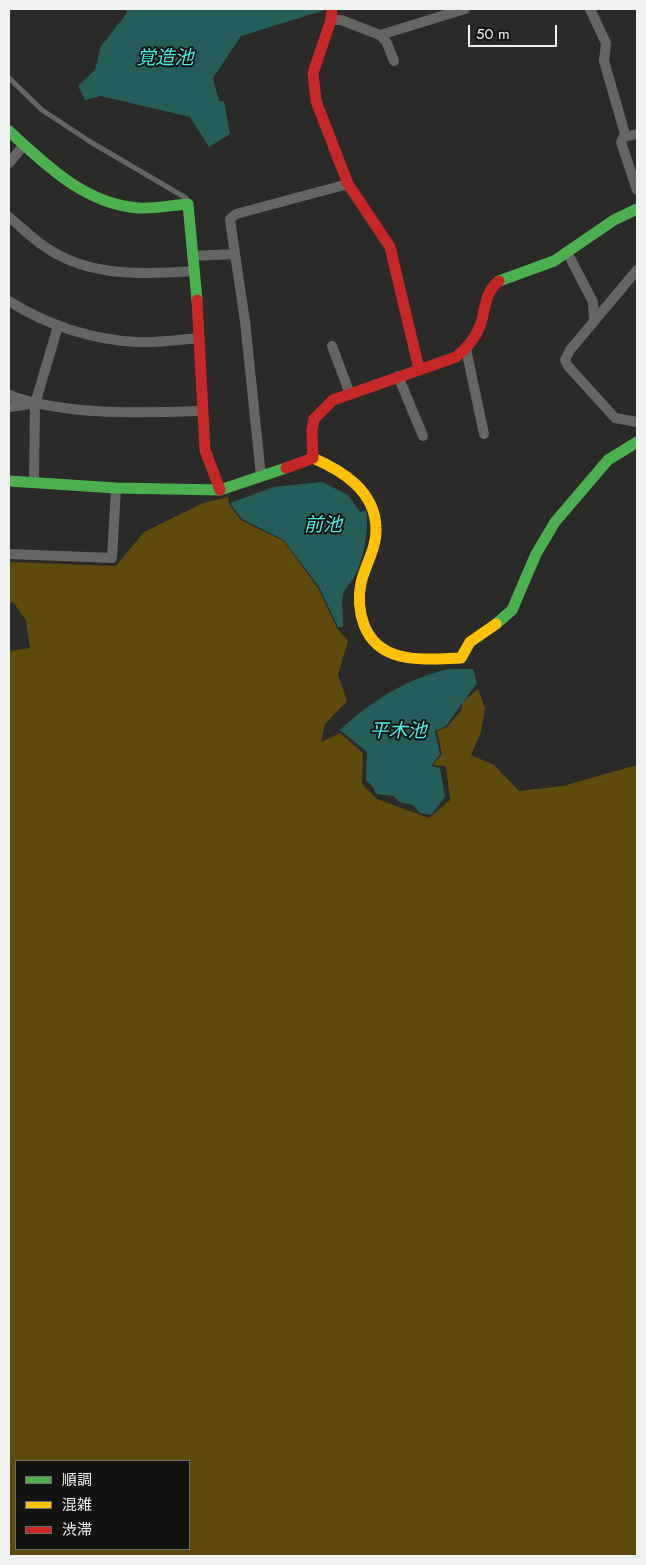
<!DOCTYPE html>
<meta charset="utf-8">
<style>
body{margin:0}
#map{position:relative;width:646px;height:1565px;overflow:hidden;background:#2a2b29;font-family:Jost,"Noto Sans JP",sans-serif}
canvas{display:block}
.frame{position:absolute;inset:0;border:10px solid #f0f2f0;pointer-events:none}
.legend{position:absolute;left:15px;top:1460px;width:175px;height:90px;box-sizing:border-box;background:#131412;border:1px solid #6b6d6b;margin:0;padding:6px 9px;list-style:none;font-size:15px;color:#f0f2f0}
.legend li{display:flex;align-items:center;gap:10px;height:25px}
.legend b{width:25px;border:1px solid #6b6d6b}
.scale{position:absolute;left:468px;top:25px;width:89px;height:22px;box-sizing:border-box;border:2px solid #f0f2f0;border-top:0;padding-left:6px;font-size:15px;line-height:18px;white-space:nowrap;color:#f0f2f0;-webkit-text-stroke:4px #131412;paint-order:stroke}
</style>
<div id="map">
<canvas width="646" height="1565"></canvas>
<div class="frame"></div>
<ul class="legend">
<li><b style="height:6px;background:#4caf50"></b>順調</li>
<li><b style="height:6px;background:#ffc107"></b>混雑</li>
<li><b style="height:6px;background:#c62828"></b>渋滞</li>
</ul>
<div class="scale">50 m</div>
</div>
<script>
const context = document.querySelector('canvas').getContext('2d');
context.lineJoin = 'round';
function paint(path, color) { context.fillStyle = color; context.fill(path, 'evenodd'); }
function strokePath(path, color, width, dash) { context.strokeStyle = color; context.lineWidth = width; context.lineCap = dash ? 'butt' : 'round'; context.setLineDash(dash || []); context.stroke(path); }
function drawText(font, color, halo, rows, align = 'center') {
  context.font = font + ' Jost,"Noto Sans JP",sans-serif'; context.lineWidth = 4; context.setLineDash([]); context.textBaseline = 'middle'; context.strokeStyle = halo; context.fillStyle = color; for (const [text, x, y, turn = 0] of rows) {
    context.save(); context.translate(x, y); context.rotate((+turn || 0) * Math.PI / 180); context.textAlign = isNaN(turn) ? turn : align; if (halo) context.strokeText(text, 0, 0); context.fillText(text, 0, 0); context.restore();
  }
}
paint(new Path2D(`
 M228 497 229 504 241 520 284 541 318 588 337 628 348 641 338 675 347 701 325 724 321 742 340 733 363 753 362 784 377 799 429 818 450 800 446 766 433 765 442 754 437 731 447 727 461 711 463 702 478 689 485 708 481 732 471 755 494 765 519 791 563 786 637 765V1556H9V651L30 648 26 620 13 602 9 604V562L116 566 144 532 203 503ZM16 1461H189V1549H16Z`), '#5e4a0d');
paint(new Path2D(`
 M126 9H325V10L241 36 213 78 219 101 224 102 230 134 209 147 190 117 101 96 85 100 78 86 95 70 101 46 127 13Z
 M322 482 348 495 360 512 366 510C370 526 363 564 353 579 349 584 345 588 343 595 341 606 344 616 343 627H338L319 587 284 540 242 519 230 503 274 487Z
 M449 669H473L477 683 446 726 435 731 440 754 431 766 440 768 445 797 431 815 420 813 413 805 399 802 394 796 376 794 373 787 366 780 367 752 340 730C371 701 408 678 449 669Z`), '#255e59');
strokePath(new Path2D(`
 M9 78 42 110 89 141 186 198 188 202`), '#656664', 5);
strokePath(new Path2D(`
 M590 9 606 43 604 61 625 134 621 142 637 190
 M331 20H341L380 35 465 9
 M380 35 386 41 394 61
 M624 137 637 134
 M9 163 24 145
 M9 217C20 226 30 236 41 244 86 278 142 274 195 271
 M567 252 593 302 594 321
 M235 254 245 321 261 476
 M192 256 235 254 230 219 236 214 348 184
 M637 270 570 350 565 360 568 366 615 418 637 422
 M9 301C46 325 93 340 137 342 157 343 178 340 199 338
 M332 346 350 394
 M466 349 484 434
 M398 376 423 436
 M9 395C65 416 143 413 203 411
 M9 407 32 404
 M34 482 35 404 58 326
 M9 554 112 558 116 488`), '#656664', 10);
strokePath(new Path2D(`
 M9 131C46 165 85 204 138 208 155 209 172 205 188 204L197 300
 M499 281 554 261 614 220 637 209
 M9 481 116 488 220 490 286 468
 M496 624 512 610 536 554 555 522 608 460 637 442`), '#4caf50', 11);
strokePath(new Path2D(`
 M313 458C343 471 375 491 376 528 377 548 365 565 361 583 358 597 359 611 364 625 380 666 426 659 461 658L470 642 496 624`), '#ffc107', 11);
strokePath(new Path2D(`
 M332 9 331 20 313 73 316 101 348 184 390 247 419 369
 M197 300 205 450 220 490
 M286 468 313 458 312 431 314 419 333 400 456 357C466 349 475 339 480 326 486 310 484 292 499 281`), '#c62828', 11);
drawText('italic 19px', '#45f1e5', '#131412', [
 ["覚造池",165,59],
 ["前池",323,526],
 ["平木池",398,732]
]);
</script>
